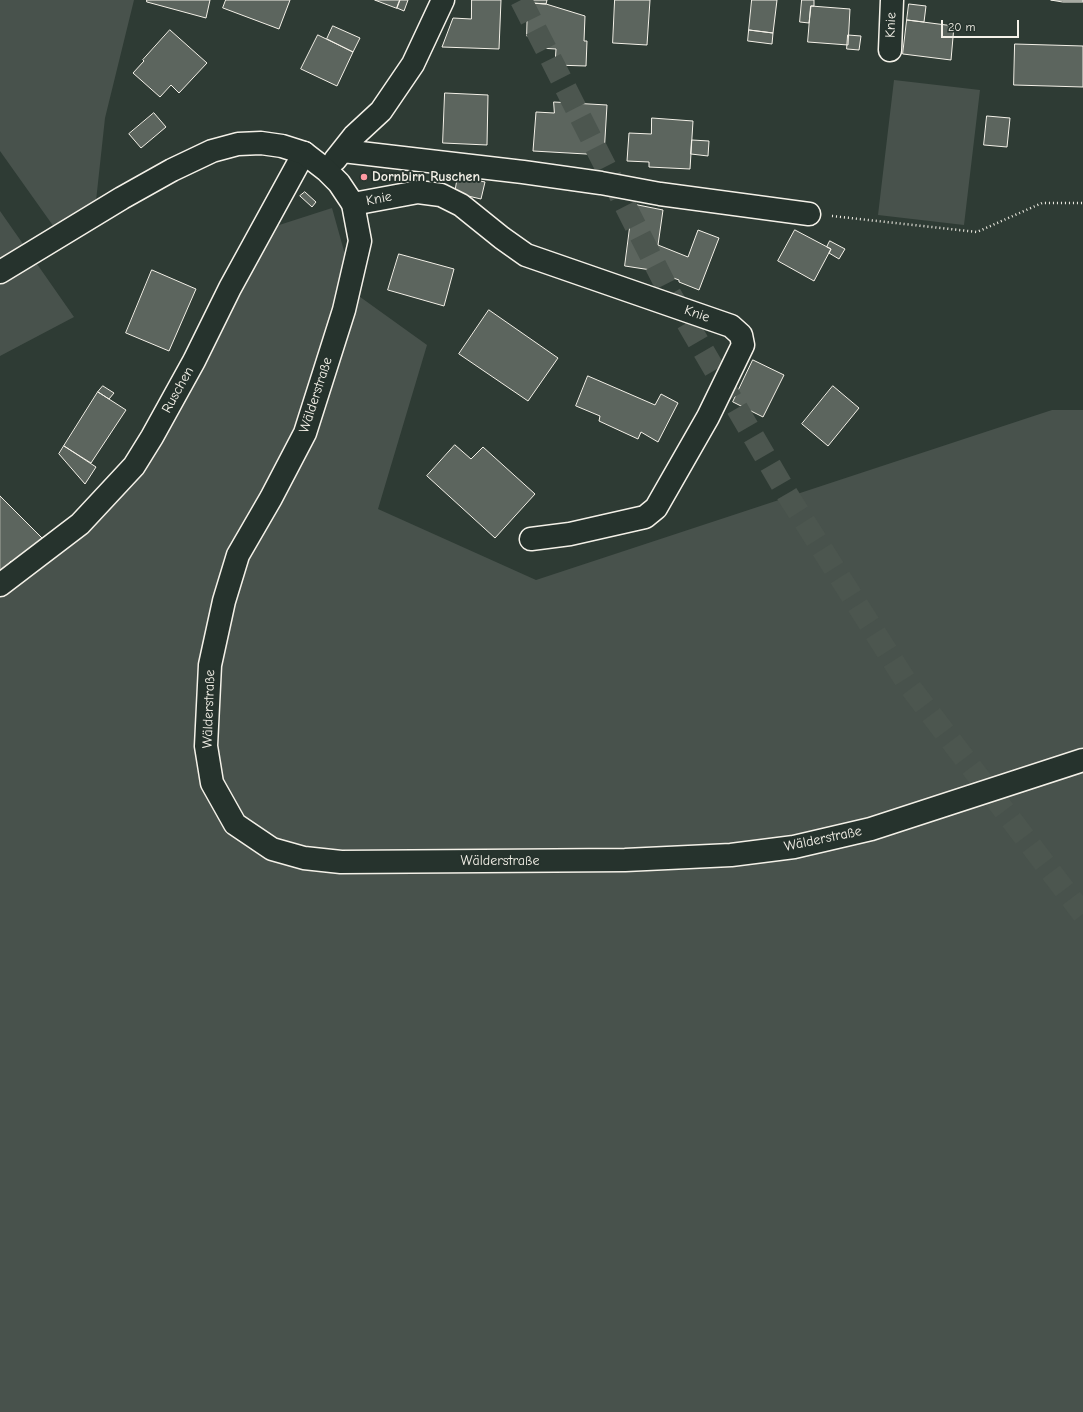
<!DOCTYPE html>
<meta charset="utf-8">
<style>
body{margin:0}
#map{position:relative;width:1083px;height:1412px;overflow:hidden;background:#2e3b34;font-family:"Comic Neue",sans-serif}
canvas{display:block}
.scale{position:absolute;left:941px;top:20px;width:78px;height:18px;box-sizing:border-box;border:2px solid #f4f1e8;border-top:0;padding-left:5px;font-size:12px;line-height:14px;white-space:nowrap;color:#f4f1e8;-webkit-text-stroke:3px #26332d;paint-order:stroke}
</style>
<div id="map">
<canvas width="1083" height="1412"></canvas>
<div class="scale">20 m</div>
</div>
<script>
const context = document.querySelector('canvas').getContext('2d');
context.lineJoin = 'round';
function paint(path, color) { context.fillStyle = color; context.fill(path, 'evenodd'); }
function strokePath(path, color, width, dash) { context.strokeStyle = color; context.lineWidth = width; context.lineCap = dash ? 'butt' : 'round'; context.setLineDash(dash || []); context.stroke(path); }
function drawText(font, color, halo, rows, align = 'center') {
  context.font = font + ' "Comic Neue",sans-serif'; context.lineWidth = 4; context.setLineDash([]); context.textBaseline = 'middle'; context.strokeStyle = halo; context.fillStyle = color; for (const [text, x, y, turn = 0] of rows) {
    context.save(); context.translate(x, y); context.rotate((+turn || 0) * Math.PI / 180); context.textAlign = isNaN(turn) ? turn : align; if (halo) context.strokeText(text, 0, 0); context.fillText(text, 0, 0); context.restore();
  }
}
paint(new Path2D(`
 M0 0H134L105 118 96 201 54 227 0 151Z
 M894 80 980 90 964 225 878 215Z
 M332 208 356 294 427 345 378 509 536 580 1052 410H1083V1412H0V593L84 532 273 227Z
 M0 211 74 317 0 356Z`), '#48524c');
const building = new Path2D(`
 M147 0H210L206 18 147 2Z
 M226 0H290L279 29 223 8Z
 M375 0H400L397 8Z
 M400 0H408L404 11 397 8Z
 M472 0H501L499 49 442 47 453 18 471 19Z
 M533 0H547L546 4 533 3Z
 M615 0H650L647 45 613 43Z
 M752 0H777L773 33 749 30Z
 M802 0H814V6H811L809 23 800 22Z
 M1051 0H1083V2H1063Z
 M528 3 546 4 585 16 584 41H587L586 66 555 65 556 49 540 48 541 41H533L534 37 527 36Z
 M909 4 926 6 924 22 907 20Z
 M811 6 850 9 848 45 808 42Z
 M907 20 954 26 951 60 903 54Z
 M333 26 360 38 353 52 327 39Z
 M170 30 207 63 179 93 171 85 160 97 133 73 144 61 143 60Z
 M749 30 773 33 772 44 748 41Z
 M318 35 353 52 337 86 301 69Z
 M848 35 861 36 859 50 847 49Z
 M1015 44 1083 46V87L1014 85Z
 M445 93 488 95 487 145 443 143Z
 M554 102 607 105 604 155 533 151 536 112 554 113Z
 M154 113 166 127 141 148 129 134Z
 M987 116 1010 118 1007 147 984 145Z
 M652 118 693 121 690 169 649 167V162L627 161 629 133 651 134Z
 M692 140 709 141 708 156 691 154Z
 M458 176 485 182 481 199 455 193Z
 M305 192 316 202 312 207 300 196Z
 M633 204 663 210 658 245 688 257 698 230 719 238 699 290 679 282V280L651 270 625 266Z
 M795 230 831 249 814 281 778 261Z
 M830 241 845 249 839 259 829 253 831 249 827 247Z
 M399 254 454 269 444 306 388 290Z
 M152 270 196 289 169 351 126 333Z
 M489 310 558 358 528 401 459 354Z
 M753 360 784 375 763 417 733 402Z
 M588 376 655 405 661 394 678 403 658 442 641 432 638 439 599 421 600 416 576 406Z
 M103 386 114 393 109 399 98 392Z
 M833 386 859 408 828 446 802 424Z
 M98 392 126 410 91 463 64 446Z
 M455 445 471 459 483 447 535 494 495 538 427 476Z
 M64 446 96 467 85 484 59 454Z
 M0 496 42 538 15 565 11 561 0 572Z`);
paint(building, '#5c655e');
strokePath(building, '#f4f1e8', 1);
strokePath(new Path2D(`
 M521 0 668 290 787 494 907 683 1083 914`), '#4c564f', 22, [22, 11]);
const minor = new Path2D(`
 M890 50 892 0
 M343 151 523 172 601 183 660 194 809 214
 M335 160 354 136 381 111 413 64 443 0
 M353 204 418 192 441 195 461 205 502 238 526 255 731 326 741 335 743 345 708 417 656 508 645 517 570 534 531 539
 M0 585 80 524 134 466 152 437 194 361 230 288 304 153`);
const tertiary = new Path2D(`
 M0 272 122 198 172 170 212 151 238 144 261 143 282 146 304 153 326 170 339 183 353 204 360 241 344 310 305 433 271 498 238 555 224 601 210 665 206 746 212 783 235 824 272 849 304 858 341 862 625 860 731 855 794 847 871 829 1083 760`);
strokePath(minor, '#f4f1e8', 25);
strokePath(tertiary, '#f4f1e8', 25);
strokePath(new Path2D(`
 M832 216 977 232 1042 203H1083`), '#f4f1e8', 2.5, [1, 3]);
strokePath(minor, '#26332d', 22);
strokePath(tertiary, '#26332d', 22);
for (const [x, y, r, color] of [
 [364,177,4,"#ff9aa2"]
]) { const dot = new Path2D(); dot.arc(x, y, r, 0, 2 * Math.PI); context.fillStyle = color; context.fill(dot); strokePath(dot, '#26332d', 1.5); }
drawText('14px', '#f4f1e8', '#26332d', [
 ["Knie",891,25,-88],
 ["Knie",379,199,-11],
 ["Knie",697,314,19],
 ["Ruschen",178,390,-61],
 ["Wälderstraße",316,395,-72],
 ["Wälderstraße",209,709,-88],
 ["Wälderstraße",823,839,-12],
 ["Wälderstraße",500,861]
]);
drawText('bold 14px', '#f4f1e8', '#26332d', [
 ["Dornbirn Ruschen",372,177]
], 'left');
</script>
